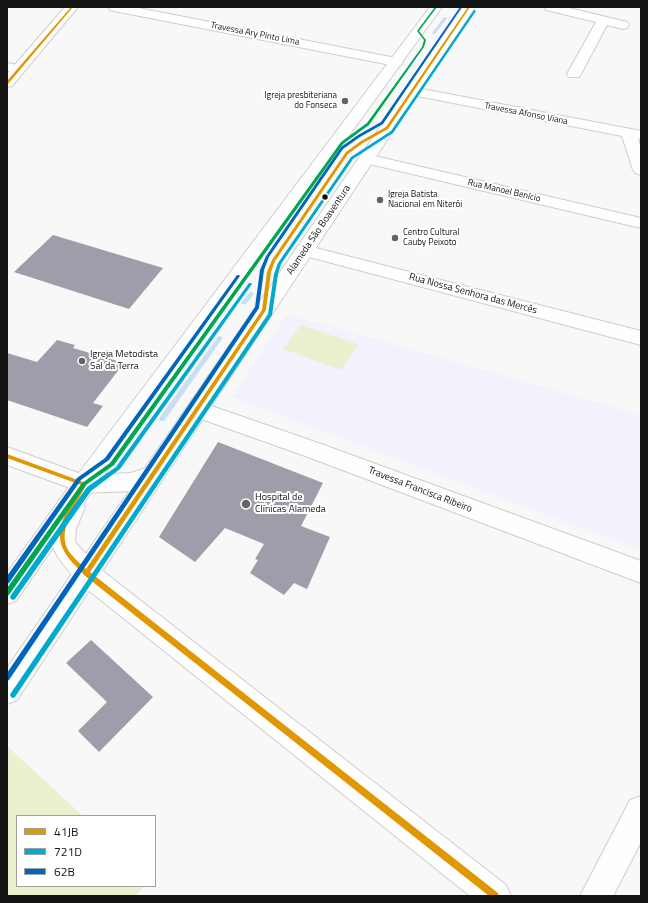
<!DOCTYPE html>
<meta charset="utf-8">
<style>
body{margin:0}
#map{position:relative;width:648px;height:903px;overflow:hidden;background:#f8f8f9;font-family:"Titillium Web",sans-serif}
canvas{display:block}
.frame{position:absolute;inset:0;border:8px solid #131313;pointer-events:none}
.legend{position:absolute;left:16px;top:815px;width:140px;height:72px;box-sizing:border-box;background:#fff;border:1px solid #a1a1a1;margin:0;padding:5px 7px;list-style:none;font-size:12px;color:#131313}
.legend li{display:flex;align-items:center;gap:8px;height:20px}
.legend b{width:20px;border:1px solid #a1a1a1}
</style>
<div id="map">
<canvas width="648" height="903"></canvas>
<div class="frame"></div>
<ul class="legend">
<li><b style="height:5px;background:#e09702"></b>41JB</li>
<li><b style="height:5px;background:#00a9ce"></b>721D</li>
<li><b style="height:5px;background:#0065bd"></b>62B</li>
</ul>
</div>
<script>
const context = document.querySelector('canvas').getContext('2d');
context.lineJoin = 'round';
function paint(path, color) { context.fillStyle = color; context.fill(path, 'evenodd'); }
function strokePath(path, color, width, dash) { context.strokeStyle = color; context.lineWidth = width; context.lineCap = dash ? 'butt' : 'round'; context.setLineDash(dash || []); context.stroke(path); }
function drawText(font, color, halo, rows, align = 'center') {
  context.font = font + ' "Titillium Web",sans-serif'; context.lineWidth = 4; context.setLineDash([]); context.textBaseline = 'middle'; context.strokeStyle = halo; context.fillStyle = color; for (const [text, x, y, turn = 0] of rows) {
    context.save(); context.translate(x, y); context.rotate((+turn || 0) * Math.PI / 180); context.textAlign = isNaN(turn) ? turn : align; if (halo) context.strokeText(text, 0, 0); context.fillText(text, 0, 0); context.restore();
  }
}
paint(new Path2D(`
 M287 314 641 415V550L231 397Z`), '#f2f1fc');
paint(new Path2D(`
 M301 325 358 344 341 370 283 349Z
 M7 746 83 816H17V886H144L135 896H7Z`), '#ecf0cf');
paint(new Path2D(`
 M444 17 447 18 435 34H433L432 33Z
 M251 292 253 293 254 294 246 304H242L241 303 249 293Z
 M220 336 222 337 223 338 222 339 164 421H160L159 419 160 417 218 337Z`), '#c8def6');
paint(new Path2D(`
 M53 235 163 268 129 309 14 272Z
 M57 340 75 345 73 348 124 363 93 403 103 406 87 427 7 400V353L37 362Z
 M218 442 323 483 301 526 330 537 307 589 294 583 284 595 250 573 258 560 255 559 264 544 225 528 195 562 159 537Z
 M91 640 153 697 99 752 78 731 107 702 66 663Z`), '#9e9da9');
const street = new Path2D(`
 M108 7H133L396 58 401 59 403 62 401 65 396 66 114 11 110 10Z
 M544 7H565L627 22 629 25 627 28 623 29 607 25 581 74 579 77H569L567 74 596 22 546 10Z
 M7 63 23 66 25 69 23 72 18 73 7 71Z
 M412 87 641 131V139H638L641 148V175L635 173 633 170 622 136 407 94 405 91 407 88Z
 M366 154 641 218V228L361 162 358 159 361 156Z
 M304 245 641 331V345L298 254 295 250 298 246Z
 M197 401 324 445 641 561V583L308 457 190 415 186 409 190 403Z
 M641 796V842L613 896H580L630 800Z`);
const secondary = new Path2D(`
 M65 7H78L12 86 7 87V74Z
 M7 447 84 475 131 473 152 466 160 469 163 475 160 481 131 491 84 493 7 465Z
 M73 497 81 500 85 507 76 529 75 542 95 565 506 885 511 896H470L77 581C48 546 44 542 65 500Z`);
const highway = new Path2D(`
 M430 7H442L92 491 16 601 7 604V573L76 477Z
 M463 7H475L17 700 7 704V668Z`);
strokePath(street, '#cececf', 2);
strokePath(secondary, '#cececf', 2);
strokePath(highway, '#cececf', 2);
paint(street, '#fefefe');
paint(secondary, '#fefefe');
paint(highway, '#fefefe');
paint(new Path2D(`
 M71 7H73L8 84H7V81Z
 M468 7H470L388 129 363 143 348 154 275 261 271 272 266 310 90 572 498 893 499 896H489L84 575C77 567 69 560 64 551 52 529 70 504 81 485L7 458V454L86 483 87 484C78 501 58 528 67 548 71 556 79 562 86 569L262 310 267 272 272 260 346 152 361 141 386 127Z`), '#e09702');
paint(new Path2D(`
 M474 10 476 11 393 133 353 159 281 264 278 274 272 315 15 697 13 698 11 697 10 695 11 693 268 314 274 274 278 263 351 157 391 131Z
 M249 283H251L252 284 120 469 91 491 15 599 13 600 11 599 10 597 11 595 87 487 116 467Z`), '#00a9ce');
paint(new Path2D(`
 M460 7H462L383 124 360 137 343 149 269 257 264 270 259 308 9 680 7 681V673L255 307 260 270 266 256 341 147 358 135 381 122Z
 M237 275H239L240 276 109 460 81 480 9 583 7 584V576L77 478 105 458Z`), '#0065bd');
paint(new Path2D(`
 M435 7H437L419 31 426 40 424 47 369 125 343 144 114 465 86 485 9 595 7 596V588L82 483 110 463 341 142 367 123 422 47 424 40 417 31Z`), '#00a651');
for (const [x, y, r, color] of [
 [345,101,4,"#636364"],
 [325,197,3.5,"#131313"],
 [380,200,4,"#636364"],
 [395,238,4,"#636364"],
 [82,361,4,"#636364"],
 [246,504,5,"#636364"]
]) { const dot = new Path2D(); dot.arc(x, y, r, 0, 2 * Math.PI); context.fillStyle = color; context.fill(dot); strokePath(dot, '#fff', 1.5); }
drawText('9px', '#131313', '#fff', [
 ["Travessa Ary Pinto Lima",255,34,11],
 ["Travessa Afonso Viana",526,114,11],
 ["Rua Manoel Benício",504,191,13]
]);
drawText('9px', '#131313', '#fff', [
 ["Igreja presbiteriana",337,96,"right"],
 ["do Fonseca",337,106,"right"],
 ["Igreja Batista",388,195],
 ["Nacional em Niterói",388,205],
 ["Centro Cultural",403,233],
 ["Cauby Peixoto",403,243]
], 'left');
drawText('10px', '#131313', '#fff', [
 ["Alameda São Boaventura",319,230,-56],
 ["Rua Nossa Senhora das Mercês",473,294,15],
 ["Travessa Francisca Ribeiro",420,490,21]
]);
drawText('10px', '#131313', '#fff', [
 ["Igreja Metodista",90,355],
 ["Sal da Terra",90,367],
 ["Hospital de",255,498],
 ["Clínicas Alameda",255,510]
], 'left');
</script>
